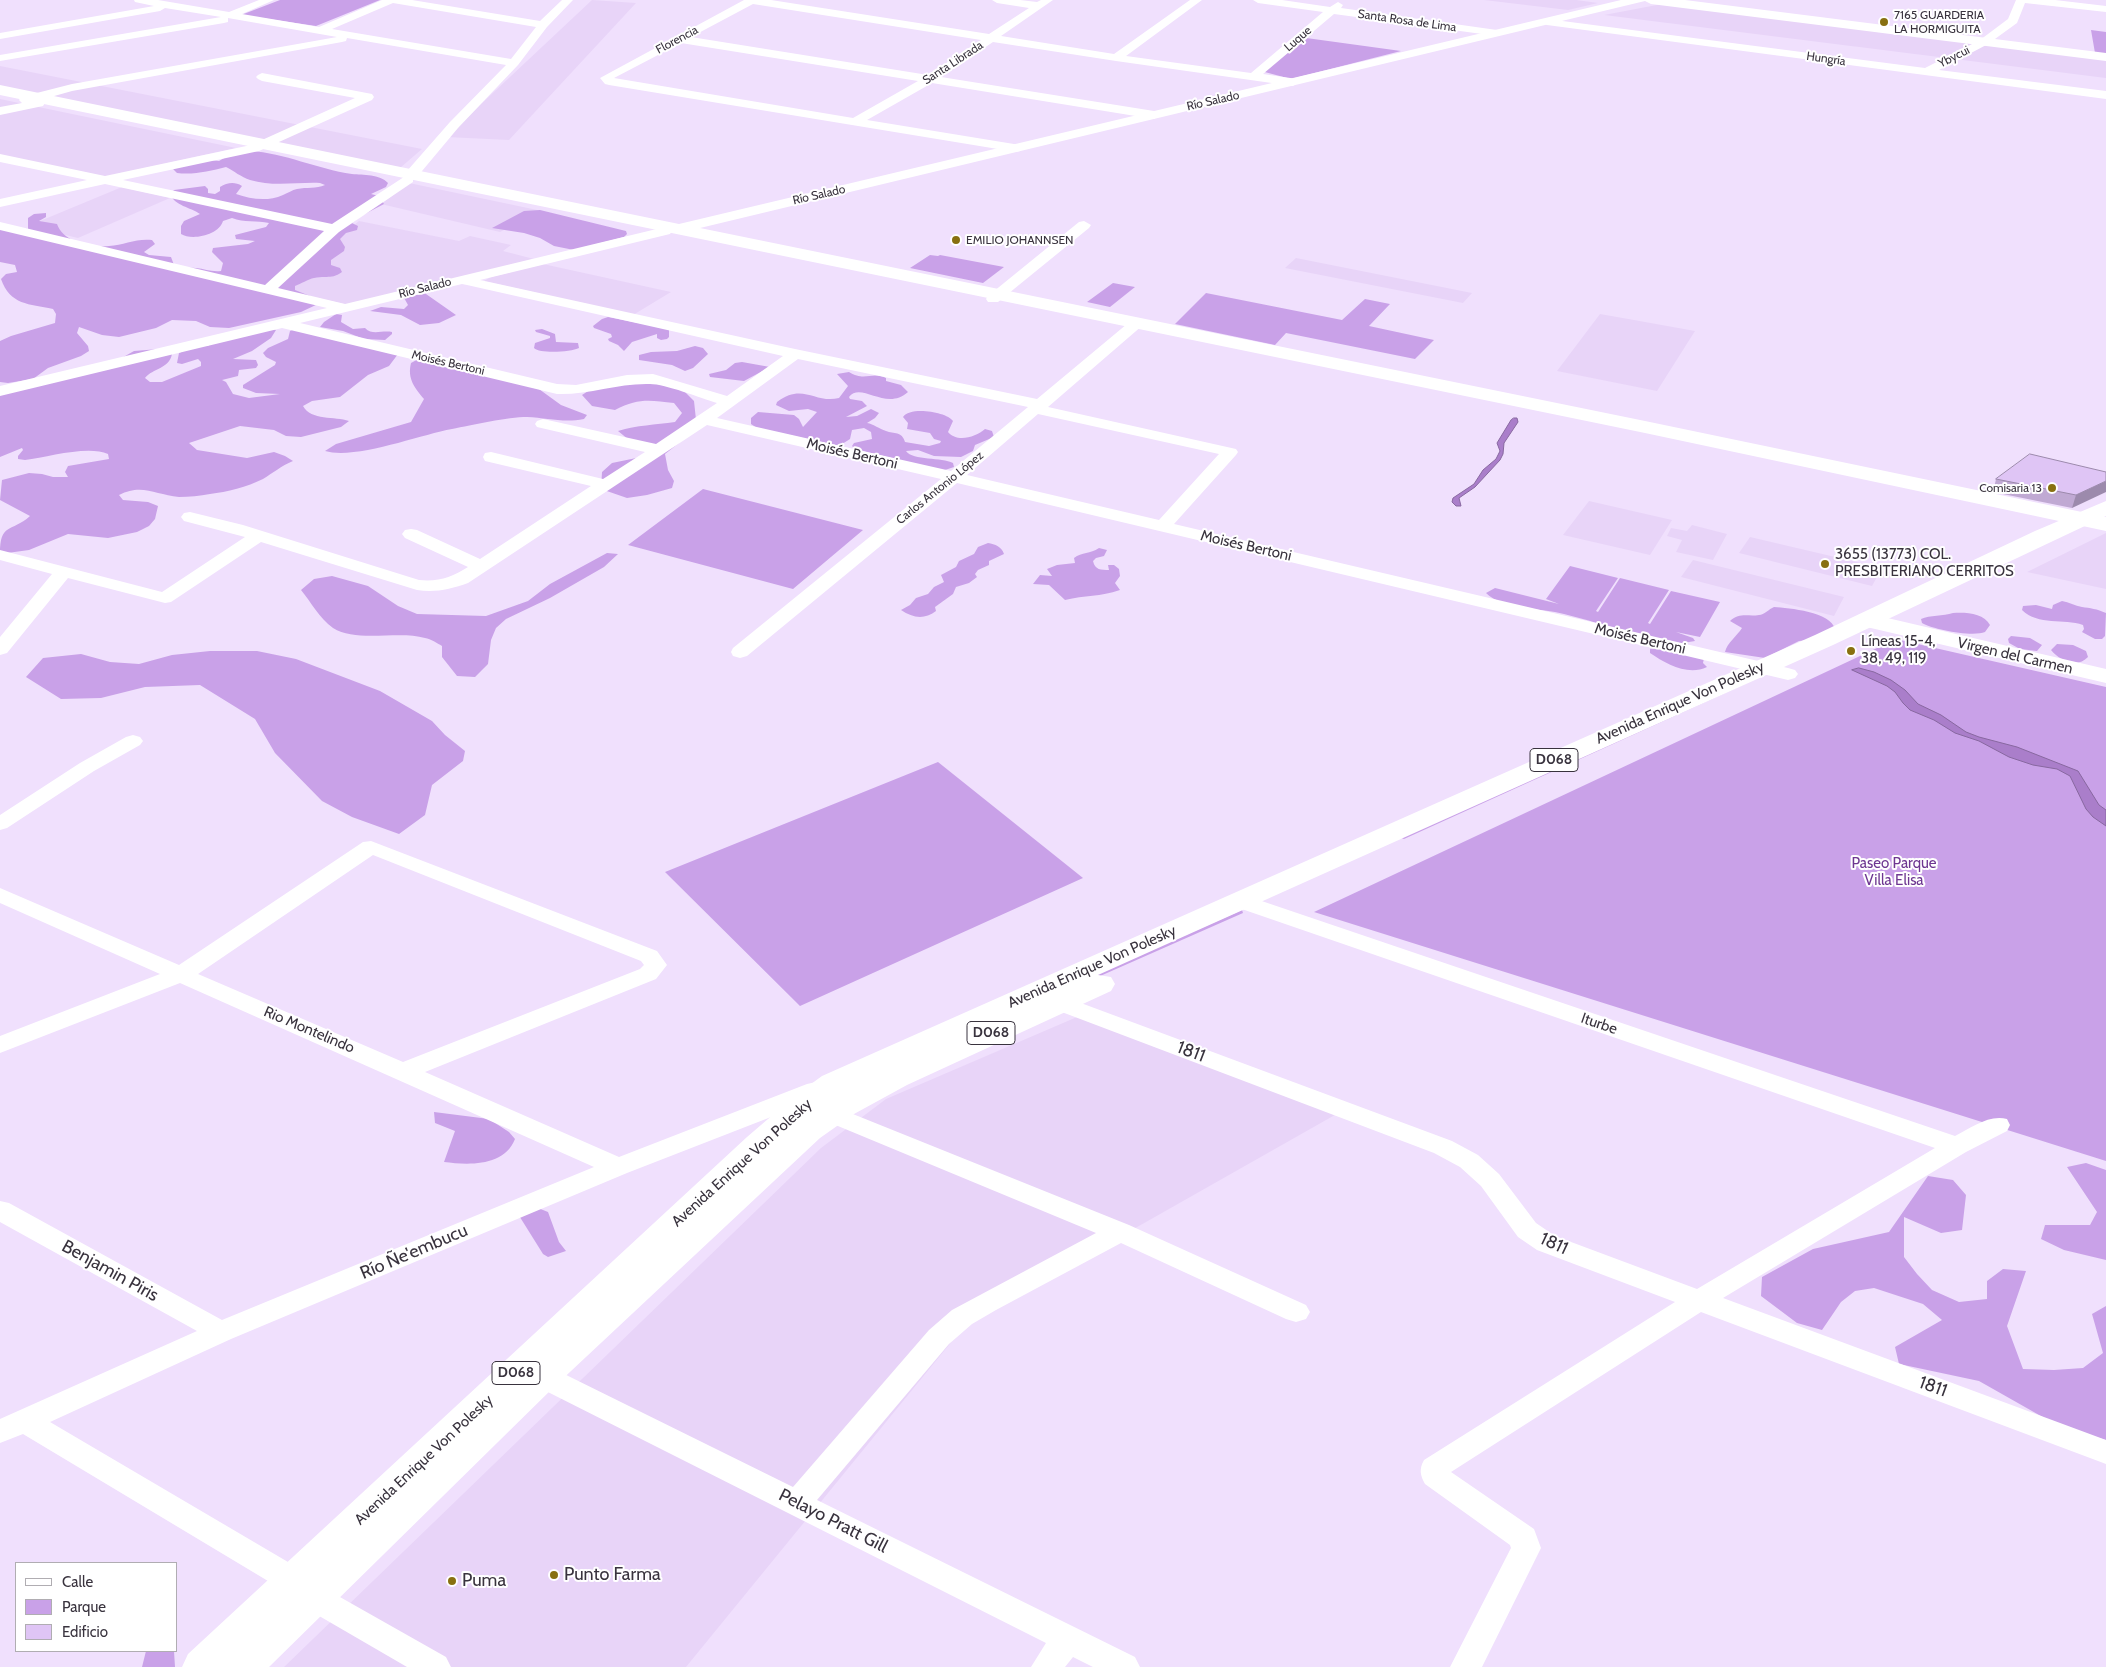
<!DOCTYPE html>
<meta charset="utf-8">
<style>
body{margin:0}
#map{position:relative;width:2106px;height:1667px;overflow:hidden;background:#f0e0fd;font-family:Cabin,sans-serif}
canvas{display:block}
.legend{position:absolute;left:15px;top:1562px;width:162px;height:90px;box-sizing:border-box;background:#fff;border:1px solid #b0adb2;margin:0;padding:6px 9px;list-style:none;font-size:15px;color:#39333e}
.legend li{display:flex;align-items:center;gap:10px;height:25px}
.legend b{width:25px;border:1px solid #b0adb2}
</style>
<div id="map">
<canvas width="2106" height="1667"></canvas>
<ul class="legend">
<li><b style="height:6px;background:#fff"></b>Calle</li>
<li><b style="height:14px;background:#c9a1e8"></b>Parque</li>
<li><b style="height:14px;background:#dfc5f5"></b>Edificio</li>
</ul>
</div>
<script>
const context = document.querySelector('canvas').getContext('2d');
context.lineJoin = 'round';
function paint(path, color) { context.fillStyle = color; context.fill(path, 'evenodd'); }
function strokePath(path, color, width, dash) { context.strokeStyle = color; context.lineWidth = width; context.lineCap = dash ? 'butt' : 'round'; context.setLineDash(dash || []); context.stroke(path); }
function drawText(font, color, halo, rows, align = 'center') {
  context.font = font + ' Cabin,sans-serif'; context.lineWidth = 4; context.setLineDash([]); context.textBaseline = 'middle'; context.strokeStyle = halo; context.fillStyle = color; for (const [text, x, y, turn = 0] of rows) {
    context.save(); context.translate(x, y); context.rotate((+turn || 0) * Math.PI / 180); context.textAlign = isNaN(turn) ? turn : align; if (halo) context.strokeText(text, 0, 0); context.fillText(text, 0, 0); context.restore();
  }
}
paint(new Path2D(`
 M592 0 636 3 509 140 446 137Z
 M1484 0H1576L1598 3 1568 10Z
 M1662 4 2106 60V78L1604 15Z
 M0 66 422 149 400 168 0 87Z
 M0 99 236 148 100 178 0 155Z
 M409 183 542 211 500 232 381 204Z
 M122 187 170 198 78 238 28 226Z
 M359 221 459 241 470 236 511 245 503 251 534 259 349 305 281 290 279 286Z
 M1296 258 1472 293 1463 303 1285 268Z
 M543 264 671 292 633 315 484 281 491 277Z
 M1600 314 1634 320 1695 331 1657 391 1557 371Z
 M1589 501 1672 520 1650 555 1563 535Z
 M1692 525 1727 534 1713 560 1676 552 1682 540 1667 536 1671 528 1687 531Z
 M2106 533V589L2027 572Z
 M1750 537 1882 568 1872 586 1739 553Z
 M1693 560 1844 597 1834 616 1681 577Z
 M1077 1017 1349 1107 966 1324 686 1667H284L821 1148 886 1099Z`), '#e8d4f8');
paint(new Path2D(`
 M280 0H380L316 26 241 15Z
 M2091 30 2106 32V54L2095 53Z
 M1299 37 1401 51 1291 79 1261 71Z
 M250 151C285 153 317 169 352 174 363 175 380 174 388 183L386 187 371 194 379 196 384 204 363 215 352 223 358 226 357 230 346 233 340 239 345 247 344 251 331 260V265L340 268 342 272C331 280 326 275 314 278 308 279 301 284 295 286V290L310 296 318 304 301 312 229 328 210 327 196 321 172 320 156 328 119 337 102 335 79 327 77 333 88 346 89 351 81 356 48 368 33 379 8 383 0 382V341L11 336 55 323 56 314 53 309C29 304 10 305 1 279L6 274 17 272 15 265 0 262V226L28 229V218L34 214 46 213V217L39 221 57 224C63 242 91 248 109 246 124 245 137 238 152 240L155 244 144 252 149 255 171 257 174 265C182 269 188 267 196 268 205 269 211 272 221 271L223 263 212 252 213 248 248 244 255 241 236 239 235 235 266 227 269 223C257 220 244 223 232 218L223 221C219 235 192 241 181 234V226L184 221 200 214C190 207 175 206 170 194L174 190 205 186 208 189V193L215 194 220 191V187C227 183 234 181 242 186L236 194C251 199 267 202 283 195 288 193 292 190 297 189 307 187 316 189 325 185L320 183C297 182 273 187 250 180 241 177 234 171 226 167 210 171 194 175 177 173L171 167 209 160 219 161 231 154Z
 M540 210 626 231 627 234 624 237 574 250 554 246 540 238 524 233 492 228 524 211Z
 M930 255 938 256 940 255 1004 267 983 283 910 268Z
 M1113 283 1135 287 1110 307 1087 302Z
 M413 291 426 294 456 315 439 323 420 325 401 315 370 311 381 307 404 309 408 305 403 296Z
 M1206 293 1342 320 1365 299 1390 304 1369 326 1434 340 1415 359 1286 333 1275 345 1175 324Z
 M336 314 342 315 341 322 353 329 365 328C373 336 381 330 392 332V334L385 340 364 339 343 331 320 327 324 322Z
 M608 317 669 329V337L667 339 661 340 657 338V334L632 342 624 351 618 345 609 341 608 339 612 337 611 334 594 328 593 326 602 319Z
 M272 329 276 330 271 338 252 351 233 359 256 360 258 365 256 368 239 370 238 376 222 380 226 382 233 394 249 398 280 394 256 393 243 388V385L275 365 276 362 266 357 263 353 268 348 288 339 290 331 294 329 398 354 389 366 368 375 340 397 312 401 303 406C311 421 335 416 349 421L341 427 301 437 286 436 274 430 240 426 189 443 197 450 247 458 274 452 285 456 293 461C281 466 273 473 263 479 247 487 227 492 210 494 200 496 189 497 179 497 156 495 142 483 119 495L123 500 148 502 158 506 155 519 149 526 137 532 108 538 68 534 29 550 0 554C0 522 11 533 30 516L0 500 2 480 29 473 42 474 53 477H68L65 472 68 466 109 459 108 454C88 445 48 457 25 460L18 459V456L23 450 22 448 0 457V393L111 364 134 351 159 349 172 354C169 369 153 368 145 378L150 382H162L201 366V362L198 359 182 364 177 363 179 353 195 346H208L210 344Z
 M542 329 555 334 556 342 578 343 579 348C571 352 540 354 534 348L535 343 550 338V336L536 332 535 330Z
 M695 346 703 348 708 354 693 368 685 371 672 365 639 360V355L651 352 677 351Z
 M424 356 532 384 561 405 587 415 584 419C564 423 547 418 527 417 508 417 472 425 452 429 419 435 355 460 325 451L336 444 411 422 424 399C415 388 407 379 411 363Z
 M742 362 770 367 744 381 710 377 709 374 726 370 735 363Z
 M849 372C865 382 872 371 886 378V381L901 385 908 392C886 412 861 381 849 397L850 399 862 401 867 406 846 417 857 416 871 409 879 413 875 418 867 423C874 424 879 429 886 431 894 434 902 431 905 442L929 446 940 443 941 441 934 439 930 433 907 429 908 423 903 417C910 406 947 412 953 421L948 432C957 443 976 437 985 429L992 431 994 437 975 445 973 451 961 457 934 456 918 450 906 451C913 461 942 457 953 463L954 467 942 471 855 449 852 446 854 443 872 439 871 432 864 428 852 430 850 439 839 446 757 428 751 424V418L758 412 794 415 799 419 803 427 817 412 808 409 789 411 776 405 777 402C803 382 815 404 839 398L848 386 837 374Z
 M630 378 682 389 694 401 697 429 665 454 668 470 674 481 672 488 647 495 627 498 601 489 602 472 612 463 646 456 652 451 634 444 618 431C637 425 655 425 675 422L682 413 674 403C649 400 638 398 615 410L592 406 582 395 593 388Z
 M703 489 863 530 793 589 628 545Z
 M988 543C995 544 1002 547 1004 554L989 561V565L978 570 975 574 977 577 969 583 956 587 953 594 935 607 936 611C924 620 913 618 901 610L910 605 916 598 928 594 934 587 944 582 941 575 956 567 959 561 974 554 978 547Z
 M1099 548 1107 550 1104 556 1096 558 1093 561C1095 570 1101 570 1109 570L1108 565H1114L1119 569 1120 576 1115 583 1120 590C1100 597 1085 595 1065 600L1049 585 1033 584 1040 575 1052 576 1047 569 1057 565 1075 563 1074 558C1082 552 1090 554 1099 548Z
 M607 553 618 554 604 567 550 598 506 619 496 628 491 640 488 664 475 677 457 676 442 657V646C437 643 431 639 425 638 399 630 357 643 333 628 319 618 311 602 301 590L314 579 332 576 368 586 398 606 417 614 486 616 528 601 550 584Z
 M1570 566 1618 578 1596 611 1598 612 1620 578 1669 590 1648 623 1650 624 1671 591 1720 602 1700 637 1676 632 1693 638 1695 641 1683 643 1704 658 1703 663 1707 667C1688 676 1666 664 1650 653V649L1661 645C1629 633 1597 622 1564 614 1542 608 1503 610 1486 593L1495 588 1559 604 1546 599Z
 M2062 601C2069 602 2075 606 2082 607 2090 608 2097 609 2106 613L2105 636 2102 639H2095L2082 632 2084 629 2083 625C2064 618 2038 626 2022 610L2023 606 2036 605 2052 609 2053 605Z
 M1774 607C1789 608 1831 612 1835 629L1827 638 1799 641 1765 658 1725 652C1727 643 1737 636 1742 628L1730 621C1740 612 1748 617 1759 615 1764 615 1769 609 1774 607Z
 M1953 613C1965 612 1984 613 1990 625L1985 632C1973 637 1934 630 1922 623L1921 619C1930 615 1943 616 1953 613Z
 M2011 636 2030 638 2042 645 2037 651 2020 649 2009 643 2008 639Z
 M1900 640 2106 687V1161L1314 912 1892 641Z
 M2057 644 2073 645 2086 651 2088 657C2077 669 2059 660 2051 650Z
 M210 651H257L296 659 380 691 432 721 445 735 465 751 463 761 432 785 425 815 399 834 352 817 322 801 275 753 255 719 200 685 145 687 101 698 61 699 26 677 43 658 81 654 110 662 139 664 172 655Z
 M1754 680 1404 839 1401 838Z
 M938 762 1083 878 800 1006 665 872Z
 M1242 910 1243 913 1073 988 1070 986Z
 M434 1112 489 1119 509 1132 515 1139C504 1167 468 1165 444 1162L455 1131 435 1123Z
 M2086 1163 2106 1170V1260L2064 1250 2041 1239 2045 1225H2090L2097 1212 2067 1167Z
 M1928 1176 1953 1180 1966 1195 1962 1230 1941 1233 1904 1217V1257L1917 1274 1932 1290 1959 1302 1987 1299V1281L2003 1269 2026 1271 2007 1326 2023 1369 2054 1370 2083 1368 2103 1353 2092 1314 2106 1306V1440L2062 1428 1979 1381 1899 1364 1895 1347 1942 1320 1923 1304 1874 1288 1855 1291 1841 1302 1822 1330 1797 1323 1761 1296 1762 1277 1813 1249 1889 1232Z
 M533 1206 548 1212 559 1242 566 1251 548 1257 543 1254 518 1214Z
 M146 1651H174L175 1667H142Z`), '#c9a1e8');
const water = new Path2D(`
 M1514 418H1517L1518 422 1504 443 1503 454 1500 460 1475 487 1459 498 1461 506H1456L1452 502 1453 498 1474 484 1483 470 1496 459 1500 451 1497 443 1511 420Z
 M1859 668 1874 672 1891 680 1905 690 1918 704 1941 715 1966 732 1979 737 2017 747 2078 771 2099 805 2106 810V826L2093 817 2086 809 2070 776 2057 769 2033 765 2009 757 1979 741 1955 733 1934 720 1910 710 1903 703 1895 692 1887 686 1852 670Z`);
paint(water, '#aa7eca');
strokePath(water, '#8868a0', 1);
paint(new Path2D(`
 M134 0H158L229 12 259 0H274L242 14 319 27 382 0H412L540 21 562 0H573L547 27 518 65 458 128 417 177 413 178V182L339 232 278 288 345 304 665 227 670 228 672 231 670 234 480 280 795 349 1037 399 1133 319H1143L1145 322 1143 325 1048 407 1236 449 1238 452 1236 455 1174 524 1788 668 1795 670 1798 674 1795 678 1788 680 957 483 747 656 740 658 733 656 731 652 733 648 941 479 707 425 468 583C451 589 435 593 417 590L261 542 171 602 165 603 68 578 7 653 0 655V637L52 574 0 560V550L162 592 245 537 184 521 181 517 184 513 190 512 243 525 419 580C439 582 452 577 468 567L405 538 402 534 405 530 411 529 417 530 480 559 591 486 485 461 483 457 485 453 491 452 603 479 645 452 537 427 535 424 537 421 543 419 656 444 717 403C701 398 665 384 650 384 618 383 589 395 557 394L282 328 0 396V386L327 308 0 230V222L265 285 324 231 105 184 0 207V199L87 180 0 162V154L105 176 251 145 355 98 262 81 258 79 256 77 258 75 262 73 372 94 374 97 372 100 259 151 123 180 332 224 407 175V171L450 122 506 65 347 38 346 41 342 42 72 91 40 100 45 103 43 106 0 115V107L22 103 19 100 21 97 72 84 337 37 228 18V22L224 23 0 61V55L221 17 165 8 160 11 0 39V33L154 6 135 2ZM393 3 536 27 511 59 332 29ZM462 284 467 285 783 356 727 396 653 374 627 375 576 385 557 384 300 323ZM798 359 1028 407 951 471 717 418ZM1038 414 1219 454 1159 520 967 475Z
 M744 0H771L989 34 1029 8 997 3 992 0H1020L1037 2 1041 0H1053L1001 36 1114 54 1190 0H1202L1126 56 1251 73 1323 12 1258 3 1253 0H1282L1330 7 1338 2 1343 5 1341 8 1497 30 1503 33 1497 36 1334 14 1263 74 1297 79 1299 82 1293 86 1116 61 993 42 941 77 1154 111 1160 115 1154 119 932 83 867 120 1020 145 1022 148 1020 151 1016 152 609 85 605 84 600 78ZM753 4 981 40 928 75 691 37ZM681 43 918 81 853 118 614 78Z
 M2016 0H2055L2106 6V12L2025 3 2017 23 1988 44 1939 70 2106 91V99L1547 25 1541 22 1547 19 1925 68 1980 40 2008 19Z
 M1084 221 1091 225 1089 228 998 302H988L986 299 988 296 1079 222Z
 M133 735 140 737 143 741 140 745 94 771 7 828 0 830V815L80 763 126 737Z
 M371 841 657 951 667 965 656 979 425 1072 619 1157 807 1084 816 1082 825 1084 828 1090 825 1096 627 1173 231 1339 50 1422 305 1572 324 1588 446 1657 451 1667H407L302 1606 283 1590 23 1434 0 1443V1419L197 1331 0 1222V1201L9 1203 222 1320 594 1167 180 983 0 1053V1036L160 974 0 903V888L179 965 363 842ZM373 855 641 961 644 965 640 969 403 1062 198 974Z
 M1241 894 1955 1136C1971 1128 1989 1114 2007 1119L2010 1125 2007 1131 1966 1152 1723 1298 2106 1440V1464L1701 1312 1451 1472 1534 1529 1541 1548 1482 1667H1450L1511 1548 1510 1545 1425 1484C1420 1475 1419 1469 1424 1460L1675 1302 1537 1250 1518 1237 1481 1186 1460 1167 1434 1153 1038 1003 1034 998 1038 993 1046 990 1054 993 1452 1141 1478 1155 1499 1174 1536 1223 1555 1236 1697 1289 1935 1148 1233 906 1230 901 1233 896Z
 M818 1100 1129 1225 1306 1305 1310 1312 1306 1319 1296 1322 1286 1319 1121 1243 996 1310 972 1324 949 1344 817 1500 1135 1657 1140 1667H1093L1073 1657 1065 1667H1031L1046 1643 532 1384 528 1376 532 1368 542 1365 552 1368 793 1487 929 1330 952 1310 1096 1233 809 1114 806 1108 809 1102Z`), '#fff');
paint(new Path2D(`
 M1621 0H1685L2106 53V61L1651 4 1645 1 700 228 1645 421 2106 517V531L1645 433 0 95V85L679 224Z
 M1866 613 2106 669V683L1858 625 1854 620 1858 615Z`), '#fff');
paint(new Path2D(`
 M2106 501V516L1833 645 1098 975 1111 977 1115 984 1111 991 907 1085 854 1114 820 1138 555 1386 269 1667H182L188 1654 747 1137 796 1095 822 1076 1815 635 2035 531Z`), '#fff');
paint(new Path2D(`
 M2106 472 2072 508 1993 492 1996 479Z`), '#c0a9d3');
paint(new Path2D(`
 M2106 481V492L2072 508 2076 495Z`), '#9c8aac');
const building = new Path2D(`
 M2030 454 2106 472V481L2076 495 1996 479Z`);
paint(building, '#dfc5f5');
strokePath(building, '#9c8aac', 1);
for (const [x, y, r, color] of [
 [1884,22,5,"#887010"],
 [956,240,5,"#887010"],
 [2052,488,5,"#887010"],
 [1825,564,5,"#887010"],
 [1851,651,5,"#887010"],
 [554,1575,5,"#887010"],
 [452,1581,5,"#887010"]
]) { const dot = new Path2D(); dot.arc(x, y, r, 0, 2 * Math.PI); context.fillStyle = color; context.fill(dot); strokePath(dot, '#fff', 2); }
drawText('12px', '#39333e', '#fff', [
 ["7165 GUARDERIA",1894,15],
 ["LA HORMIGUITA",1894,29],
 ["EMILIO JOHANNSEN",966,240],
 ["Comisaria 13",2042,488,"right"]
], 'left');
drawText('12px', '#39333e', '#fff', [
 ["Santa Rosa de Lima",1407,21,8],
 ["Luque",1298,39,-41],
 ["Florencia",677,40,-28],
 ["Ybycui",1954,57,-27],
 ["Hungría",1826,59,8],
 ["Santa Librada",953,63,-33],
 ["Río Salado",1213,101,-13],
 ["Río Salado",819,195,-13],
 ["Río Salado",425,288,-14],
 ["Moisés Bertoni",448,363,13],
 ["Carlos Antonio López",940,488,-39]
]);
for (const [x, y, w] of [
 [1554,760,48],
 [991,1033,48],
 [516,1373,48]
]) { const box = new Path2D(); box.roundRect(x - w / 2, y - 11.5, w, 23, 4); context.fillStyle = '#fff'; context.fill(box); strokePath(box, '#39333e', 1); }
drawText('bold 14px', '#39333e', null, [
 ["D068",1554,760],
 ["D068",991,1033],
 ["D068",516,1373]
]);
drawText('15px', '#39333e', '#fff', [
 ["Moisés Bertoni",852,454,13],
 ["Moisés Bertoni",1246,546,13],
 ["Moisés Bertoni",1640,639,13],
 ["Virgen del Carmen",2015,656,13],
 ["Avenida Enrique Von Polesky",1680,703,-24],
 ["Avenida Enrique Von Polesky",1092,967,-24],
 ["Iturbe",1599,1024,19],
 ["Rio Montelindo",309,1030,23],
 ["Avenida Enrique Von Polesky",742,1163,-42],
 ["Avenida Enrique Von Polesky",424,1460,-43]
]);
drawText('15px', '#39333e', '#fff', [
 ["3655 (13773) COL.",1835,555],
 ["PRESBITERIANO CERRITOS",1835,572],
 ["Líneas 15-4,",1861,642],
 ["38, 49, 119",1861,659]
], 'left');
drawText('15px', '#6e3791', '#fff', [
 ["Paseo Parque",1894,864],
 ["Villa Elisa",1894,881]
]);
drawText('18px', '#39333e', '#fff', [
 ["1811",1191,1052,21],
 ["1811",1554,1244,25],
 ["Río Ñe'embucu",414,1252,-23],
 ["Benjamin Piris",110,1271,29],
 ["1811",1933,1387,20],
 ["Pelayo Pratt Gill",833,1521,27]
]);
drawText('18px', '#39333e', '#fff', [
 ["Punto Farma",564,1575],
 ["Puma",462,1581]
], 'left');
</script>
